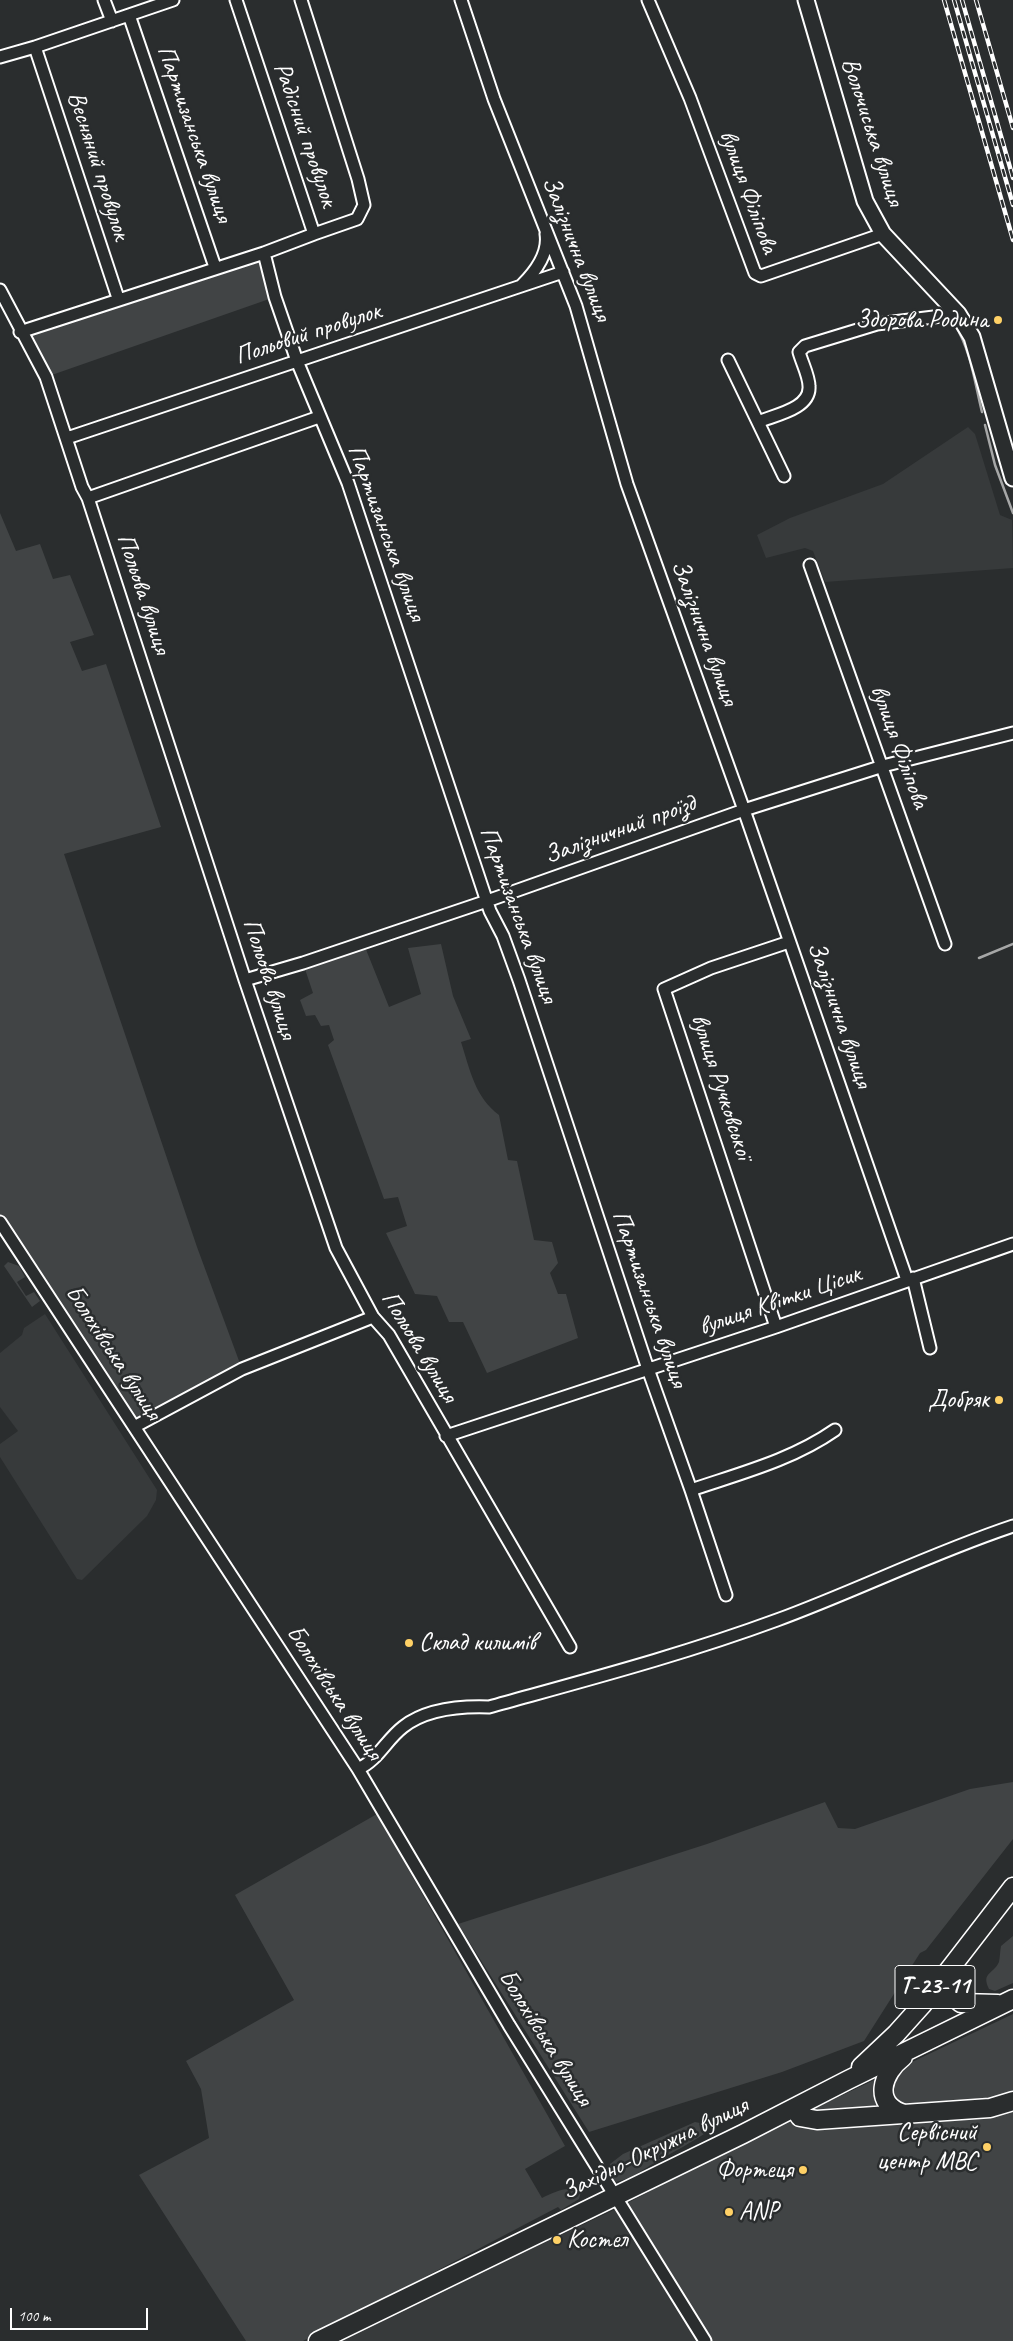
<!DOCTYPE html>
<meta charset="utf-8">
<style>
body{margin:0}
#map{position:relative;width:1013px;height:2341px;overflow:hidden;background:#2a2d2e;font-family:Caveat,sans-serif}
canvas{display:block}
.scale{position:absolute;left:10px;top:2308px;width:138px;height:22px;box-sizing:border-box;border:2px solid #fff;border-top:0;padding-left:6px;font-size:15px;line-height:18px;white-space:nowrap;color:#fff;-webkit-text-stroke:4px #2a2d2e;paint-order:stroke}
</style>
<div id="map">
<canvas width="1013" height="2341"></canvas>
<div class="scale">100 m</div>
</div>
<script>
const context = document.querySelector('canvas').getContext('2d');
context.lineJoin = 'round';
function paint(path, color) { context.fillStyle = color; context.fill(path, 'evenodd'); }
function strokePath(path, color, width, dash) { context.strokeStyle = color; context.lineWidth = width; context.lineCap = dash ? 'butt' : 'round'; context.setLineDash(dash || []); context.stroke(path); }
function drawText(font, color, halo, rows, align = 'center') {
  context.font = font + ' Caveat,sans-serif'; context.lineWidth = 5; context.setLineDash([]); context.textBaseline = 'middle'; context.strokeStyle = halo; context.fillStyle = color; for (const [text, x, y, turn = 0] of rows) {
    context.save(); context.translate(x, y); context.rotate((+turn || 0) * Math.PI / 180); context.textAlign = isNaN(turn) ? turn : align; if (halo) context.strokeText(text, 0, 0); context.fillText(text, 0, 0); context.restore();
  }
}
paint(new Path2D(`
 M968 427 975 434 1000 515 1012 520 1013 568 825 582 813 551 805 548 766 558 757 535 790 518 883 484Z
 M45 1314 157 1490 156 1500 147 1516 82 1580 77 1579 0 1457V1444L18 1431 0 1407V1353L22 1335 24 1328Z
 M618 2208 699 2341H335Z`), '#373a3b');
paint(new Path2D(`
 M264 253 275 297 46 377 20 332Z
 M0 513 16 551 40 544 53 579 70 575 94 635 70 642 82 671 106 664 161 827 64 854 197 1247 242 1369 134 1427 0 1222Z
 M363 942 389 1007 421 994 408 948 441 944 453 996 471 1039 461 1042C470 1070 475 1097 499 1115L508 1160 517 1161 534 1240 552 1242 558 1263 550 1273 558 1294H566L578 1338 487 1373 463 1322H449L437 1296 415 1294 386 1233 407 1226 398 1197 384 1199 328 1045 334 1040 329 1025 321 1026 315 1015 306 1016 300 1000 313 993 303 963Z
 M8 1262 19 1266 25 1277 17 1282 26 1296 34 1292 40 1301 32 1307 4 1266Z
 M1013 1782V1839L926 1950 920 1953 864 2041 782 2072 589 2132 458 1924 707 1844 825 1802 838 1828 855 1829 970 1789Z
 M377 1814 565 2146 525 2169 542 2198C555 2192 567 2185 581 2192L579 2199 561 2210 558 2207 303 2341H246L139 2175 209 2138 201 2089 186 2061 294 2000 235 1895Z
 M1013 1936V1983L995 1991 989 1989C981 1972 993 1975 999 1962 1000 1957 1000 1951 1001 1946Z
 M1013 2014V2341H699L618 2208 746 2141Z
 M695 2122 705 2124 707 2132C691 2143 675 2151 658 2161 641 2170 636 2177 616 2182L611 2175 610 2164 623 2154Z`), '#414445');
strokePath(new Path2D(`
 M955 325C971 350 975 384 982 412
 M985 425 995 465 1013 513
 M979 958 1013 944`), '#a6a7a7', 2.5);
const minor = new Path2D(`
 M104 0 112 21
 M301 0 358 179 364 205 357 219 314 234
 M461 0 494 99 576 306 627 484 744 810 907 1280
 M648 0 690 98 755 273 761 276 883 234
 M129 15 215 267
 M35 47 118 298
 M0 57 35 47 173 0
 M264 253 275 297 297 361 348 483 490 911 503 936 519 980 648 1369 691 1490 726 1595
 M522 285C535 272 549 253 546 234
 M0 290 46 377 82 487 88 498 245 980 336 1248 373 1317 389 1335 570 1647
 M20 332 264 253 314 234 236 0
 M728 360 784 476
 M758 422C774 415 811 409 809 386 809 376 802 363 799 352L805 346 877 324 958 314
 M67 438 563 272
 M88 498 319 417
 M810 565 945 944
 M245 980 303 963 487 901 744 810 883 766 1013 733
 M0 1222 358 1769 509 2025 705 2341
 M913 1278 930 1348
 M776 1327 664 989 711 968 789 942
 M134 1427 242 1369 373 1317
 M446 1436 776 1327 1013 1244
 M691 1490C741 1473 792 1460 835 1430
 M358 1769C378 1760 386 1740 403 1727 426 1709 461 1706 489 1707 586 1680 682 1655 777 1620 856 1591 932 1553 1013 1526`);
const secondary = new Path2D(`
 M806 0 865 201 883 234 958 314 972 337 1013 478`);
const primary = new Path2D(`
 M952 1967 948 1981 951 1995 961 2003 998 2004
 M903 2057C882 2073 872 2104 904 2114
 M861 2067 896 2034 922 2005 1013 1887
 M794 2108 800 2117 817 2120 990 2108 1013 2101
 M318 2341 743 2134 848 2080 1013 1999`);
strokePath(minor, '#fff', 15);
strokePath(secondary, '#fff', 19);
strokePath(primary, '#fff', 21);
strokePath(minor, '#2a2d2e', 11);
strokePath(secondary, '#2a2d2e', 15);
strokePath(primary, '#2a2d2e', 18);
const rail = new Path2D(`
 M944 0 1013 240
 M954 0 1013 205
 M962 0 1013 178
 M976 0 1013 128`);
strokePath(rail, '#fff', 4.5);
strokePath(rail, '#2a2d2e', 2.5, [8]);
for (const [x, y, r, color] of [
 [998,320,5,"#ffd166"],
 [999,1400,5,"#ffd166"],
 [409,1643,5,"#ffd166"],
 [987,2147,5,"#ffd166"],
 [803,2170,5,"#ffd166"],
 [729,2212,5,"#ffd166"],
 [557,2240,5,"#ffd166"]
]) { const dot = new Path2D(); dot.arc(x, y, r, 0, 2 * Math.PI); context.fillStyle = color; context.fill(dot); strokePath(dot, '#2a2d2e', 2); }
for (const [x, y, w] of [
 [935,1987,80]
]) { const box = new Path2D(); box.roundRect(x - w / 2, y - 21.5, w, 43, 4); context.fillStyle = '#2a2d2e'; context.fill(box); strokePath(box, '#fff', 1); }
drawText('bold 24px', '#fff', null, [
 ["Т-23-11",935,1987]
]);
drawText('25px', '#fff', '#2a2d2e', [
 ["Волочиська вулиця",872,132,72],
 ["Партизанська вулиця",194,134,71],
 ["Радісний провулок",305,135,71],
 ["Весняний провулок",98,166,72],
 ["вулиця Філіпова",748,192,70],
 ["Залізнична вулиця",576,249,69],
 ["Польовий провулок",308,334,-18],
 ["Партизанська вулиця",386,533,70],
 ["Польова вулиця",143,594,72],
 ["Залізнична вулиця",704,633,70],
 ["вулиця Філіпова",899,747,70],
 ["Залізничний проїзд",620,830,-20],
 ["Партизанська вулиця",518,915,70],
 ["Польова вулиця",269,979,72],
 ["Залізнична вулиця",839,1015,71],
 ["вулиця Ручковської",721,1087,72],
 ["Партизанська вулиця",649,1299,71],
 ["вулиця Квітки Цісик",780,1301,-19],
 ["Польова вулиця",419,1347,59],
 ["Болохівська вулиця",113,1353,57],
 ["Болохівська вулиця",334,1693,57],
 ["Болохівська вулиця",545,2038,58],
 ["Західно-Окружна вулиця",655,2149,-26]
]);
drawText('25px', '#fff', '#2a2d2e', [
 ["Здорова Родина",988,320],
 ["Добряк",989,1400],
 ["Склад килимів",419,1643,"left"],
 ["Сервісний",977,2133],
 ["центр МВС",977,2162],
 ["Фортеця",793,2170],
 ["ANP",739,2212,"left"],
 ["Костел",567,2240,"left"]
], 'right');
</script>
